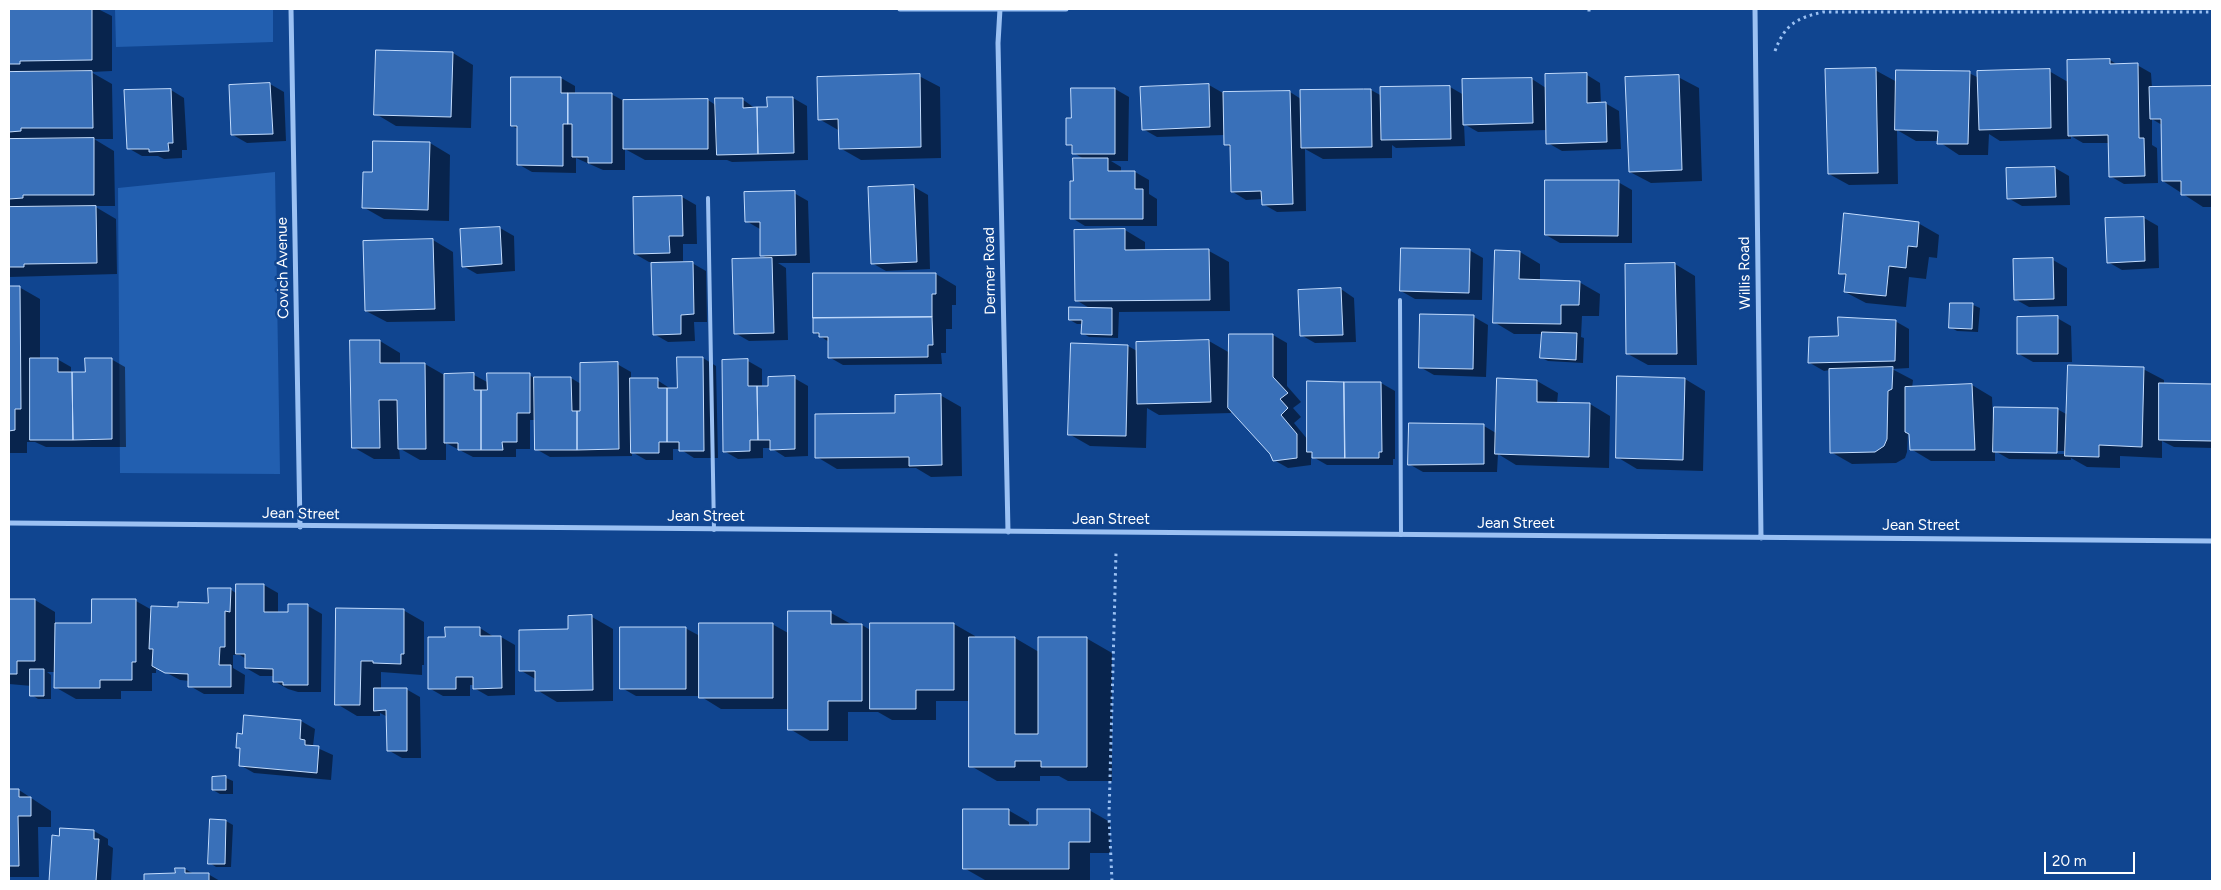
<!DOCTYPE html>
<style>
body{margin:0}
#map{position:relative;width:2221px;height:890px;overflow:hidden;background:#104590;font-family:Figtree,sans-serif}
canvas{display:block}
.frame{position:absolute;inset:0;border:10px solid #fff;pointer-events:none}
.scale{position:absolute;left:2044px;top:852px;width:91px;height:22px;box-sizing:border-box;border:2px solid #fff;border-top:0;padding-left:6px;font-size:15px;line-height:18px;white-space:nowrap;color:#fff;-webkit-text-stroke:4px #104590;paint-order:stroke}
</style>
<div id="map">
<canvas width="2221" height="890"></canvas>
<div class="frame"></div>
<div class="scale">20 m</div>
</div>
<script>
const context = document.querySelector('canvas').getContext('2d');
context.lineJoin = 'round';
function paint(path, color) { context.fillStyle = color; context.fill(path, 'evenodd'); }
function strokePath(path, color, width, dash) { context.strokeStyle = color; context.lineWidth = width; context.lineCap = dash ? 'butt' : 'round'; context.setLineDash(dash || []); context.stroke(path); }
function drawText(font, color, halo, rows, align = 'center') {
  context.font = font + ' Figtree,sans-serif'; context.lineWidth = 5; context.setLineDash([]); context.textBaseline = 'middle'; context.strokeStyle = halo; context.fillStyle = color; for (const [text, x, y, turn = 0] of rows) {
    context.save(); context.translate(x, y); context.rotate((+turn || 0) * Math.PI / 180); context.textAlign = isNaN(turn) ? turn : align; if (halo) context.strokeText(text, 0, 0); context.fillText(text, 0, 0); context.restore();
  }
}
paint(new Path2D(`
 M115 9H273V42L116 47Z
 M275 172 280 474 120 473 118 188Z`), '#225fb0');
paint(new Path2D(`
 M9 9H98L112 16V71L91 72 112 84 113 139H94L114 151 115 206H94L116 219 117 274 9 277Z
 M453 53 473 65 471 128 396 126 376 114Z
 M2110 60 2118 65H2137L2151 73 2152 88 2212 87V207H2203L2163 181 2162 125 2152 119V145L2157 148 2158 183 2124 184 2110 176 2109 143H2083L2071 136V139L2000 141 1989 134 1988 155H1959L1938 141H1916L1897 130 1898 184 1849 185 1829 174 1875 70 1897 82 1969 73 1979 78 2049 71 2068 82Z
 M1587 75 1600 83 1601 104 1605 103 1619 111 1621 149 1562 151 1548 143 1547 130 1478 132 1464 124 1465 146 1396 148 1392 145V158L1323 159 1305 149 1306 211 1277 212 1263 204V199L1246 200 1233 192 1231 148 1225 144V135L1157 137 1143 129 1209 85 1223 93 1290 92 1301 99 1371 90 1382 96 1450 87 1464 95 1532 79 1546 88Z
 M919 76 940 87 941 158 861 160 840 148V131L819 119Z
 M1678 77 1699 88 1702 181 1651 183 1630 172Z
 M561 78 575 86V94H611L624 101 708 100 717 106 742 99 756 109 768 108 793 98 807 106 808 160 732 162 727 160H645L625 149V170H603L576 158V173L532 172 518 164V129L512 126Z
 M270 84 284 92 286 141 247 143 233 135 231 86Z
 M1115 89 1129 97 1128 161H1111L1121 167V172H1135L1149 180V194L1157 199V226H1085L1072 218 1074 183 1084 159 1074 153V148L1067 144 1072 120Z
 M171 90 184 98 187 150H182V158L164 159 158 156H142L128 148Z
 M430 143 450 155 449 221 384 219 363 207 373 173Z
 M2055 168 2069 176 2070 205 2022 206 2008 198Z
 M1618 182 1632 190V243H1560L1546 235Z
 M914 187 928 195 930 269 886 271 872 263Z
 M794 193 808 201 810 263H778L786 268 788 340 749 341 735 333 770 260 762 255 760 229 746 221Z
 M682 197 696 205 697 244H683V261L649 262 635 254Z
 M2144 218 2158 226 2159 268 2122 270 2108 262Z
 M1918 223 1939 235 1937 258 1929 257 1926 279 1909 277 1906 307 1866 303 1845 292 1847 277 1841 273Z
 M500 228 514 236 515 271 477 274 463 266Z
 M1125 230 1145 242V251H1209L1229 262 1230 311 1119 312 1118 338 1089 337 1082 333 1083 324H1077L1070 320 1091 309 1076 300Z
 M433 240 453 252 455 321 387 322 366 311Z
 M1469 250 1483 258 1482 300 1415 299 1401 291Z
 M1520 252 1540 264V281L1579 282 1600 294 1599 316H1582L1581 337 1584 338 1583 363 1548 361 1542 358 1543 334H1514L1494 322Z
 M2053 260 2067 268V306L2029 307 2015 299Z
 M692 263 706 271 707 322H694L695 341 668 342 654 334Z
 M1675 264 1695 276 1697 365H1648L1628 354Z
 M814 274H936L956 286V305H952V329H946V353H941L942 364 843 365 829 357V342L814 332Z
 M9 287H19L40 299V359H57L71 367V374H86L111 359 125 367 126 447H46L35 442H27V453H9Z
 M1341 289 1354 298 1356 342 1315 343 1301 335Z
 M1973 305 1980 308 1978 332 1957 331 1950 327Z
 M1421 315 1474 317 1488 325 1486 377 1434 375 1420 367Z
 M2057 318 2071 326 2072 362H2033L2019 354Z
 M1895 321 1909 329V368L1892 369 1913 380 1912 388 1972 385 1992 397 1993 419 2057 409 2068 415 2143 369 2164 380V384L2212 385V448L2174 447 2162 441V458L2120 456V468L2087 467 2071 458V460L2009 459 1995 451V461H1931L1911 449 1910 434 1908 432 1907 452 1905 458 1896 463 1852 464 1831 452 1830 370 1824 371 1810 363 1839 337ZM2007 451H2064V454L2007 453Z
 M1273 335 1287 343V386L1301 402 1293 408 1301 417 1294 423 1308 440 1381 383 1395 391V459H1393V465H1327L1313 457 1311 453V465L1288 468 1274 460 1271 453 1231 410V413L1159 415 1147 408 1146 448 1090 446 1069 434 1128 346 1137 351V343L1209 341 1230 353Z
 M352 341H380L400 353V364H425L446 376 474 375 489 383 529 375 536 379 571 378 581 384 617 364 631 372V380H657L671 389H678L703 358 716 366 718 458H694L680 449H673V460H646L632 452V456L550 457 536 449V420H530V449H516V457H473L446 443V460H420L399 448 400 459H374L353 447Z
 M723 361H748L762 369V387H769L794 378 808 386V456L785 457 771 448H763V458L738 459 724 451Z
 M1685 379 1705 391 1703 471 1637 469 1617 457Z
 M1498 380 1537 381 1558 393 1557 404H1590L1610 416 1609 468 1516 465 1498 454 1497 472H1423L1409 464 1484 426 1496 433Z
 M940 395 961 407 962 476 931 477 916 468 837 469 817 457 896 414Z
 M264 585 278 593V614H289L308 606 322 614 321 692H298L288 689 274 681V676H260L246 668V659L240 655H233V668L245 675 244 694H204L190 686V681L180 680 156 667V673H152V691H121V699H76L55 687V672H47L51 675V699H38L32 695V686L9 684V600H35L55 612V624H93L136 601 152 610 179 608 209 604 230 589 237 594Z
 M337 610H403L424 622V665H422V675L381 672V689H406L420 697 421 758H402L388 750V717L380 713V716H357L337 704Z
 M831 613 851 624 862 625 872 631V624H954L975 636V638H1015L1039 652 1086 638 1112 653V781H1068L1059 776H1040V781H997L971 766V701H936V720H892L878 712H848V741H810L790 729V709H721L700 696H636L622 688 685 628 700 636 772 624 790 634Z
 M569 617H592L613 629V701L557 702 537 690V680L520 670 569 630Z
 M480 628 494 637H501L515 645V695L488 696 474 688V685H470V696H443L429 688 447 638Z
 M245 716 301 721 315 729 313 746 333 755 331 780 254 773 240 765 242 749 237 747 243 735Z
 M226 778 233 781V794H220L213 790Z
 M9 790H19L51 811V827H38L39 877H9Z
 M1008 810 1029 822V826H1039L1089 810 1110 822V853H1090V880H985L964 868Z
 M226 821 233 825 231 867H216L210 863Z
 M61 829 94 831 108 839V845L113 848 111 881H50L53 837H60Z
 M185 869 194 874H208L220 881H146V875L176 874Z`), '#0007');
const building = new Path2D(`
 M9 9H92V60L20 61V64H9Z
 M376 50 453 52 451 117 374 115Z
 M2110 59V64L2138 63 2139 138H2144L2145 176 2109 177 2108 135 2068 136 2067 60Z
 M1876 68 1878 173 1828 174 1825 69Z
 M2050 69 2051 128 1979 130 1977 71Z
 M1896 70 1970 71 1968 144H1937L1938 131 1895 130Z
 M92 71 93 128H21V131L9 132V72Z
 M1587 73V103L1606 102 1607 142 1546 144 1545 74Z
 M920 74 921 147 839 149 838 119 818 120 817 77Z
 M1679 75 1682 170 1629 172 1625 77Z
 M511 77H561V93H568V124H563V166L517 165V126H511Z
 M1532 78 1533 123 1463 125 1462 79Z
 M270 83 273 134 231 135 229 85Z
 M1209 84 1210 127 1142 130 1140 87Z
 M1450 86 1451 139 1381 140 1380 87Z
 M2212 86V195H2181V181H2162L2161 119H2150L2149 87Z
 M1071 88H1115V154H1072V145H1066V118H1071Z
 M171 89 173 143H168L169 151 149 152V149H127L124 90Z
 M1364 89H1371L1372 147 1301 148 1300 90Z
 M1290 91 1293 204 1262 205 1261 191 1231 192 1230 145H1224L1223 92Z
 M568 93H612V163H588V157H572V124H568Z
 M767 97H793L794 153 758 154 757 107H767Z
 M715 98H743V108L757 107 758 154 717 155Z
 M708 99V149H623V100Z
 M94 138V195H23V198L9 199V139Z
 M373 141 430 142 428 210 362 208 363 172H372Z
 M1073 158H1108V171H1135V189H1143V219H1070V181H1073Z
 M2055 167 2056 197 2007 199 2006 168Z
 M1545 180H1619L1618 236 1545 235Z
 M914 185 917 262 871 264 868 187Z
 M795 191 796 255 760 256V222H745L744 192Z
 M682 196 683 236H669L670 253 634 254 633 197Z
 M96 206 97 263 24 264V267H9V207Z
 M1844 213 1919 222 1917 247 1908 246 1906 268 1889 266 1886 296 1844 292 1846 274H1839Z
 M2144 217 2145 261 2107 263 2105 218Z
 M500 227 502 264 462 267 460 229Z
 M1125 229V250L1209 249 1210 300 1075 301 1074 230Z
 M433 239 435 309 365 311 363 241Z
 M1401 248 1470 249 1469 293 1400 291Z
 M1495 250 1520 251 1519 279 1580 281 1579 305H1561V324L1493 323Z
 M772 258 774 333 734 334 732 259Z
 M2053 258 2054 299 2014 300 2013 259Z
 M693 262 694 314 681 315V334L653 335 651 263Z
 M1675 263 1677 354H1626L1625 264Z
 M813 273H936V294H932V317L813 318Z
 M9 286H20L21 409H15V430L9 431Z
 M1341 288 1343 335 1300 336 1298 290Z
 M1950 303H1973L1972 329 1949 328Z
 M1069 307 1112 308V335L1081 334 1082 320H1069Z
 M1420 314 1474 315 1473 369 1419 368Z
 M2058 316V354H2017V317Z
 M932 317 933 345H928V357L828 358V337H819V333H813V318Z
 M1838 317 1896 320 1895 361 1808 363 1809 337 1838 336Z
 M1542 332 1577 333 1576 360 1540 358Z
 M1229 334H1273V377L1288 393 1280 399 1288 408 1281 415 1297 434V458L1273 461 1270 454 1228 408Z
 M350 340H380V363H425L426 449H398L397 400H379L380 448H352Z
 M1209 340 1211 402 1137 404 1136 342Z
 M1071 343 1128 345 1126 436 1068 435Z
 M677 357H703L704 451H679V442H667V388H677Z
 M30 358H58V372H72L73 440H30Z
 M85 358H112V439L73 440 72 372H85Z
 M748 359V386H757L758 440H750V451L723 452 722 360Z
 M618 362 619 449 577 450V411H580V363Z
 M2068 365 2144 367 2142 447 2099 445V457L2065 456Z
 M1893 367 1892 389 1888 391 1887 439 1884 446 1875 452 1830 453 1829 369Z
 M474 373V390H481V450H458V443H444V374Z
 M487 373H530V413H517V442H502L503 450H481V390H487Z
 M795 376V449L770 450V440H758L757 386H768V377Z
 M1617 376 1685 378 1683 460 1616 458Z
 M534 377H571L572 411H577V450H535Z
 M630 378H658V388H667V442H659V453H631Z
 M1497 378 1537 380V402L1590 403 1589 457 1495 454Z
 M1307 381 1344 382 1345 458H1312V452H1307Z
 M1344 382H1381L1382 452H1379V458H1345Z
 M2159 383 2212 384V441L2159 440Z
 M1972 384 1975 450H1910L1909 434 1905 432V387Z
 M941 394 942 465 909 466V457L815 458V414L895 413V395Z
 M1994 407 2058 408 2057 453 1993 452Z
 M1409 423 1484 424V464L1408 465Z
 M236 584H264V612H288V604H308V685H283V682H273V669L245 668V654H236Z
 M208 588H231L230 612 225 611V647H220L219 665H231V687H188V674L165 673 152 666 153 649H149L151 606 178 607V602L208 603Z
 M9 599H35V661H17V674H9Z
 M92 599H136V662H132V680H100V688H54L55 623H91Z
 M336 608 404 609V654H401V664L373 663V661H361L360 705H335Z
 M788 611H831V624H862V701H828V730H788Z
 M592 615 593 690 535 691V671H519V630L568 629V616Z
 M699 623H773V698H699Z
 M870 623H954V690H916V709H870Z
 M445 627H480V636H501L502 688 473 689V677H456V689H428V637H445Z
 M620 627H686V689H620Z
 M969 637H1015V734H1038V637H1087V767H1041V761H1015V767H969Z
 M30 669H44V696H30Z
 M374 688H407V751H387L386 710 374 711Z
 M244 715 301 720 300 739 305 740V745L319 746 317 773 239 766 240 748H236L237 733 242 734Z
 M226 776V790H212V777Z
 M9 789H19V797H31V816H18L19 866H9Z
 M963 809H1009V825H1037V809H1090V842H1069V869H963Z
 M210 819 226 820 225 864H208Z
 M60 828 94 830V839H99L96 881H49L52 835 59 836Z
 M175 868H185V873H209V881H144V874L175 873Z`);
paint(building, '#3970b9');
strokePath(building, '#c3dcfd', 1);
strokePath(new Path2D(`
 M1589 9V13
 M1775 51C1785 24 1797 18 1823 12H2212
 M1112 881 1109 816 1116 553`), '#9bc1f3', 3, [2.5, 4]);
strokePath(new Path2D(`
 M708 198 714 530
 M1400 300 1401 535`), '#9bc1f3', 4);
strokePath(new Path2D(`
 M291 9 300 527
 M900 9H1066
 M1000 9 998 43 1008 532
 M1755 9 1761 538
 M9 523 2212 541`), '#9bc1f3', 5);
drawText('15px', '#fff', '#104590', [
 ["Covich Avenue",283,268,-91],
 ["Dermer Road",990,271,-91],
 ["Willis Road",1745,273,-91],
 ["Jean Street",301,514,1],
 ["Jean Street",706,517],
 ["Jean Street",1111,520],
 ["Jean Street",1516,524],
 ["Jean Street",1921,526]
]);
</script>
